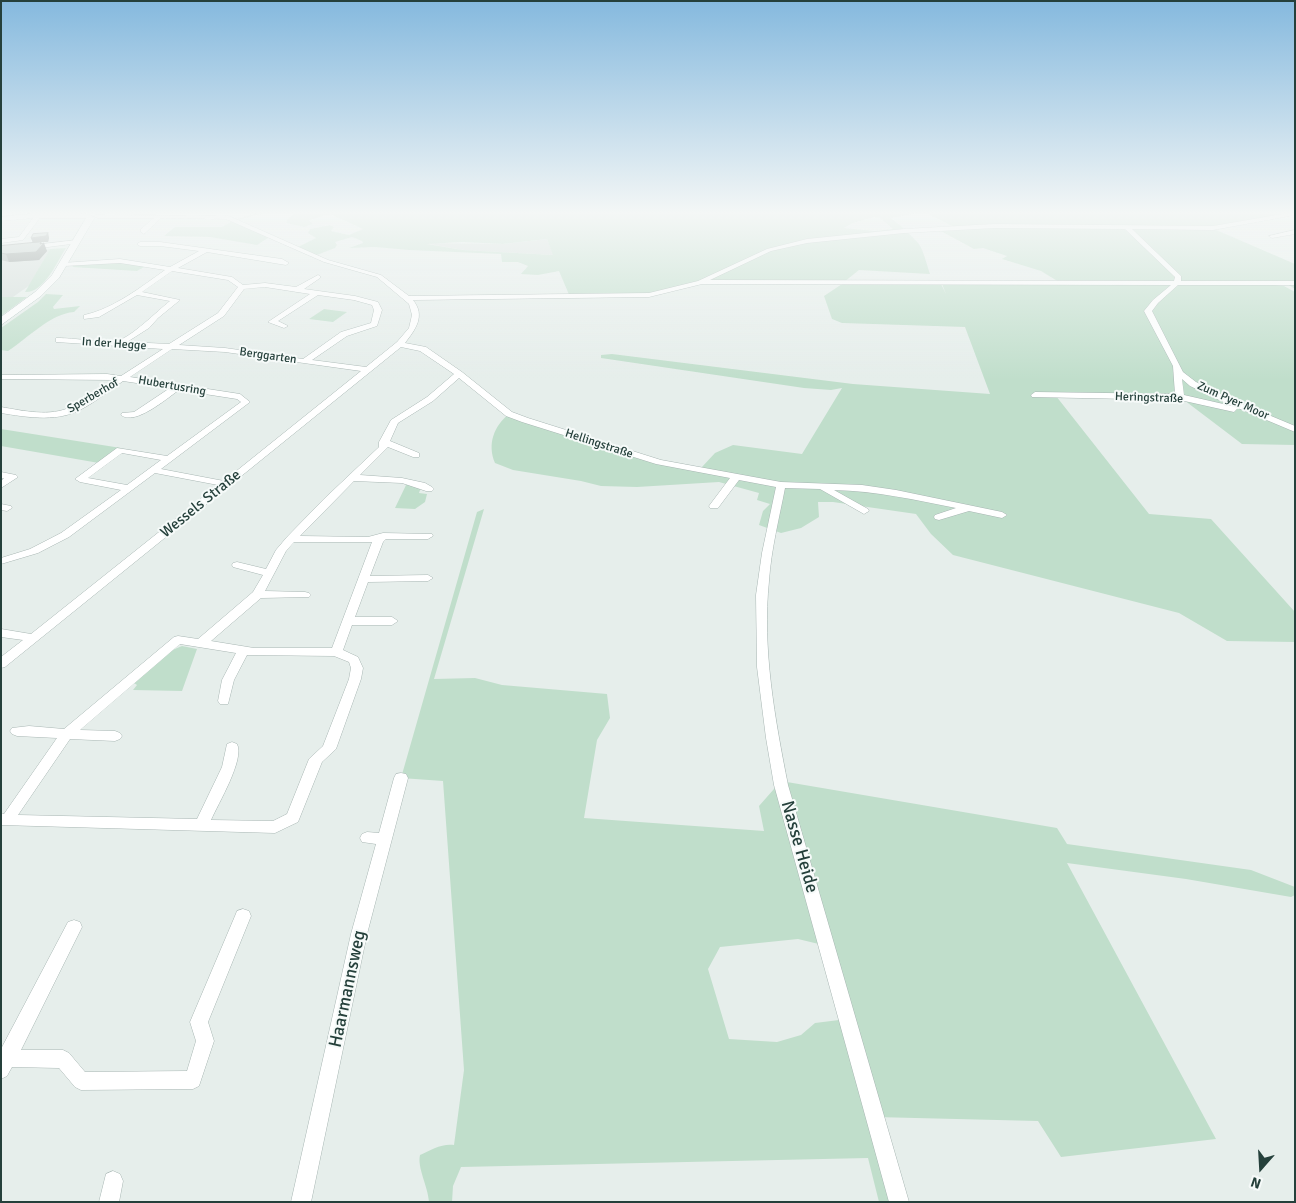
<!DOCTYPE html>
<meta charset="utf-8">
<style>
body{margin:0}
#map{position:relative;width:1296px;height:1203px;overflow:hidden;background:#e6eeeb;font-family:Signika,sans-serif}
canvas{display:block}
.frame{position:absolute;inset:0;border:2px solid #25403b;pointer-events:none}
.north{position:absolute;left:1236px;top:1143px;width:50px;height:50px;-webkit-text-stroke:4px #f6faf9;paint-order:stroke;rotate:199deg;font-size:14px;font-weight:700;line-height:20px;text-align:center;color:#25403b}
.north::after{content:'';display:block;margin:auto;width:18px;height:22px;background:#25403b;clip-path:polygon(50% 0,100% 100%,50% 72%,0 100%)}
</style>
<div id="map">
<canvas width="1296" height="1203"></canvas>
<div class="frame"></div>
<div class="north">N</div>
</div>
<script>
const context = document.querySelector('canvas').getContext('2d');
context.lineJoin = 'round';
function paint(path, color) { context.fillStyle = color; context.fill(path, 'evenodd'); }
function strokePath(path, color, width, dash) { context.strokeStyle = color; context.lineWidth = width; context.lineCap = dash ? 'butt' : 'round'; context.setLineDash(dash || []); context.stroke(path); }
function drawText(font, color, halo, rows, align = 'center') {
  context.font = font + ' Signika,sans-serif'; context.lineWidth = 4; context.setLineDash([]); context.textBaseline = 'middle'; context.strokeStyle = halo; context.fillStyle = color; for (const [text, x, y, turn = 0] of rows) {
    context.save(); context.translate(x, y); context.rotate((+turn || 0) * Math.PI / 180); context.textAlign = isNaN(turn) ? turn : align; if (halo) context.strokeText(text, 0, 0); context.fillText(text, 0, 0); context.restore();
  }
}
paint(new Path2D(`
 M547 239 554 255 463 250 423 243 503 244Z
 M50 249 30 285 13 297H1V255Z`), '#d4deda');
paint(new Path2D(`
 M260 212H269L237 220 271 236 257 245 210 237 164 236 175 227H222L234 220Z
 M303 212H922L890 218C897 221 914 238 919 244 924 252 927 265 930 274L859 270 844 282H700L661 293 570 297 559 271 538 275 521 274 528 266 518 262H502L501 254 409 250 375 247 349 248 363 243 362 241 352 237 335 242 337 245 335 248 314 256 296 248 316 238 308 233 310 229 330 225 334 227 331 231 349 235 363 229 330 214 309 220 313 224 304 227 286 223C288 215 296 214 303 212ZM874 217 880 218 893 229 875 231 844 228 853 223ZM547 239 553 255 463 250 427 244 462 242 503 244Z
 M924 212H1295L1214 229 1295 264V289L1284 282H1059L1041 271 1002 259 1007 256 983 248 974 249 937 229 956 228Z
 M66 248C57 262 44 293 25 292L50 249Z
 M120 262 146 266 137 271 72 267 75 265Z
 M842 284H941L946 294 942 284 1284 285 1275 286H1284L1295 292V445L1242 444 1180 397 1056 396 1149 514 1211 519 1295 612V642L1227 641 1179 613 953 555 931 534 916 514 833 502H818L819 517 801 528 781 533 759 525 763 511 770 504 757 500 759 493 719 482 637 487 601 486 581 481 513 470 495 463C487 444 494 426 509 414L638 456 701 468 715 453 733 445 802 454 842 388 831 390 804 388 601 358V355L612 354 853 384 990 394 965 327 842 323 832 319 824 296Z
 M46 294 63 295 53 307 54 309 80 306 74 312C50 314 28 338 8 351L1 350V328L38 302Z
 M1 297H27L1 316Z
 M324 309 347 312 333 322 309 319Z
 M1 429 121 448 99 463 1 446Z
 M407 483 421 487 419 493 427 494 425 502 415 509 395 508Z
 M484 509 434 679 475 678 502 685 607 694 610 718 597 740 584 818 764 831 759 806 781 781 1057 828 1067 844 1251 870 1295 887V895L1291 897 1186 879 1067 863 1216 1139 1061 1157 1038 1121 875 1117 899 1202H879L868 1158 461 1167 453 1186 452 1202H429C428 1186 417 1168 420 1155 430 1150 443 1143 454 1145L464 1070 443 781 401 778 477 512ZM798 939 827 946 847 1019 815 1023 801 1035 777 1042 729 1039 708 969 720 947Z
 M182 646 197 649 182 691 133 690 137 685 134 683 170 651Z`), '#c0decb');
const street = new Path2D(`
 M48 212 87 214 90 216 87 218H40L23 240 1 243V239L19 237 33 218 1 221V217Z
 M1295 212V215L1213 230 1132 229 1181 276V281H1295V285H1178L1158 303 1152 311 1183 372 1196 382 1228 398 1295 426V432L1238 408 1234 412 1180 400 1032 397 1031 395 1035 392 1175 394 1173 366 1144 311 1153 300 1171 285 702 284 649 297 413 300C426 316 415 330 405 343L426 347 462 372 512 412 528 418 661 460 781 482 862 485 896 490 1002 512 1007 515 1002 518 969 511 939 520 935 519 934 517 935 515 956 508C916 500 876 491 834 490L868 509 869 511 864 514 820 489 785 488C779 519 771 550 769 581 762 649 775 719 788 785L909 1202H889L774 785 766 738 757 667 756 595 762 553 776 487 739 480 718 508H710L709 506 730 478 656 464 522 422 506 416 459 378 433 401 398 423 390 441 419 453V457H413L388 447 360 475 402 478 425 483 432 487 434 489 432 491H426L402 483 354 481 300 536 368 537 383 533 432 534 433 536 428 539H386L383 542 370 576 428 575 433 578 428 581 368 582 355 617H392L398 621 392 625H352L343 650 358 657 363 668 361 679 336 749 322 762 298 822 275 833 1 825V813L4 814 57 738 17 736 12 734 10 731 12 728 29 726 64 729 174 637 178 636 198 639 253 592 263 575 233 567 232 565 233 563 237 562 266 569 276 550 287 537 324 499 379 447V442L391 420 427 397 454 374 420 351 401 347 5 667 1 668V657L23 640 1 637V629L31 634 218 485 155 473 69 537 38 553 1 564V558L30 549 61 533 121 490 80 482 75 479 117 448 167 456 241 402 237 399 179 390C166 399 135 426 121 415L122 413 134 412 170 388 123 381C109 391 94 403 78 411 54 422 26 417 1 413V407C24 411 50 417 71 407 86 401 101 389 115 380L1 379V375L107 374 121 376 163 349 56 342V338H59C70 338 110 343 117 341 132 337 157 311 170 301L137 295 99 317 84 319V315C113 309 141 287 165 270L120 263 64 266 61 264 62 263 120 259 170 267 199 251 160 246H140L137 244 140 242H160L282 259 289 263 286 265 207 252 178 268 232 277 243 285 265 283 296 287 318 275 320 276V278L304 289 355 296 378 302 382 310 377 326 347 336 312 360 366 367 397 342 409 328 412 315 409 304 377 277 324 262 226 219 161 218 144 234 141 232V229L154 218H97L95 217V215L229 216 328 260 381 275 409 296 649 293 698 281 767 249 807 239 904 229 994 224 1213 226ZM994 228 1125 229 1175 277 1174 281 710 280 771 251 807 243 904 233ZM172 271 228 280 238 287 218 313 169 344 127 342 149 328 158 318 180 300 142 292ZM265 287 310 294 268 322 284 328 288 326 278 321 318 295 354 300 372 305 374 310 371 323 341 332 303 359 225 348 179 345 224 316 244 289ZM172 349 225 352 361 371 224 481 161 469 250 402 240 394 130 377ZM1182 379 1190 386 1232 406 1184 395ZM122 453 161 460 127 485 88 478ZM294 542H372L332 648H254L211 641 261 598 309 597 311 595 309 593 305 592 265 591 286 551ZM180 644 236 653 222 680 218 701 220 704H228L234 680 247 655 334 656 349 662 351 668 349 679 323 746 309 759 287 814 273 821 211 820C218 804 245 759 237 744L232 742 227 744 222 767 197 819 18 815 70 739 115 741 120 739 122 736 120 733 115 731 80 730Z
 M1295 230V234L1272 238 1269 236Z
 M77 240 80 242 79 243 1 253V249Z
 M1 472 16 475 18 477 1 488V481L4 478H1Z
 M1 504 11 506 12 508 7 511 1 510Z
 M401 773 406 774 408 778 367 934 311 1202H291L351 934 376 844 362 842 360 838 362 834 367 832 379 833 394 778 396 774Z
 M243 909 249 911 251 916 208 1022 214 1041 199 1086 193 1089 81 1090 75 1087 59 1068 12 1067 7 1076 1 1079V1049L68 922 74 920 80 922 82 927 21 1050H63L69 1053 85 1072 187 1071 196 1041 190 1022 235 916 237 911Z
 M113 1171 120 1174 123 1181 119 1202H99L106 1174Z`);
const secondary = new Path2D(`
 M88 215 95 217 59 278 41 296 1 325V317L35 292 52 275Z`);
strokePath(street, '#a8b6b3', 1);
strokePath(secondary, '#a4b9b4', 1);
paint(street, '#fff');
paint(secondary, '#fff');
paint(new Path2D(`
 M48 233 49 238 48 242H41L47 251 39 260 9 262 1 260V246L33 243 31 238Z`), '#a1ada9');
paint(new Path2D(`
 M48 233 49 238 48 242H41L42 245 44 243 47 251 39 260 9 262 6 254 33 243 31 238Z`), '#838d89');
const building = new Path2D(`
 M48 233 46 236 31 238 33 234Z
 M41 242 40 244 44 243 36 252 6 254 1 253V246Z`);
paint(building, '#bbc9c4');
strokePath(building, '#838d89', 1);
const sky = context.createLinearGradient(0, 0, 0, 380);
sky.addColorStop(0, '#85b9de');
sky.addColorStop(0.56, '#f4f7f6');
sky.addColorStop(1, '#f4f7f600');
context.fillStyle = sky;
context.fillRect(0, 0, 1296, 380);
drawText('12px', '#25403b', '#f6faf9', [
 ["In der Hegge",114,344,4],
 ["Berggarten",268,356,8],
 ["Hubertusring",172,386,10],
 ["Sperberhof",93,396,-30],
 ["Heringstraße",1149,398,2],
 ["Zum Pyer Moor",1233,401,24],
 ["Hellingstraße",599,444,18]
]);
drawText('15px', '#25403b', '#f6faf9', [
 ["Wessels Straße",201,504,-39]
]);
drawText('18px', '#25403b', '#f6faf9', [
 ["Nasse Heide",799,847,74],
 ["Haarmannsweg",348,989,-78]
]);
</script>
